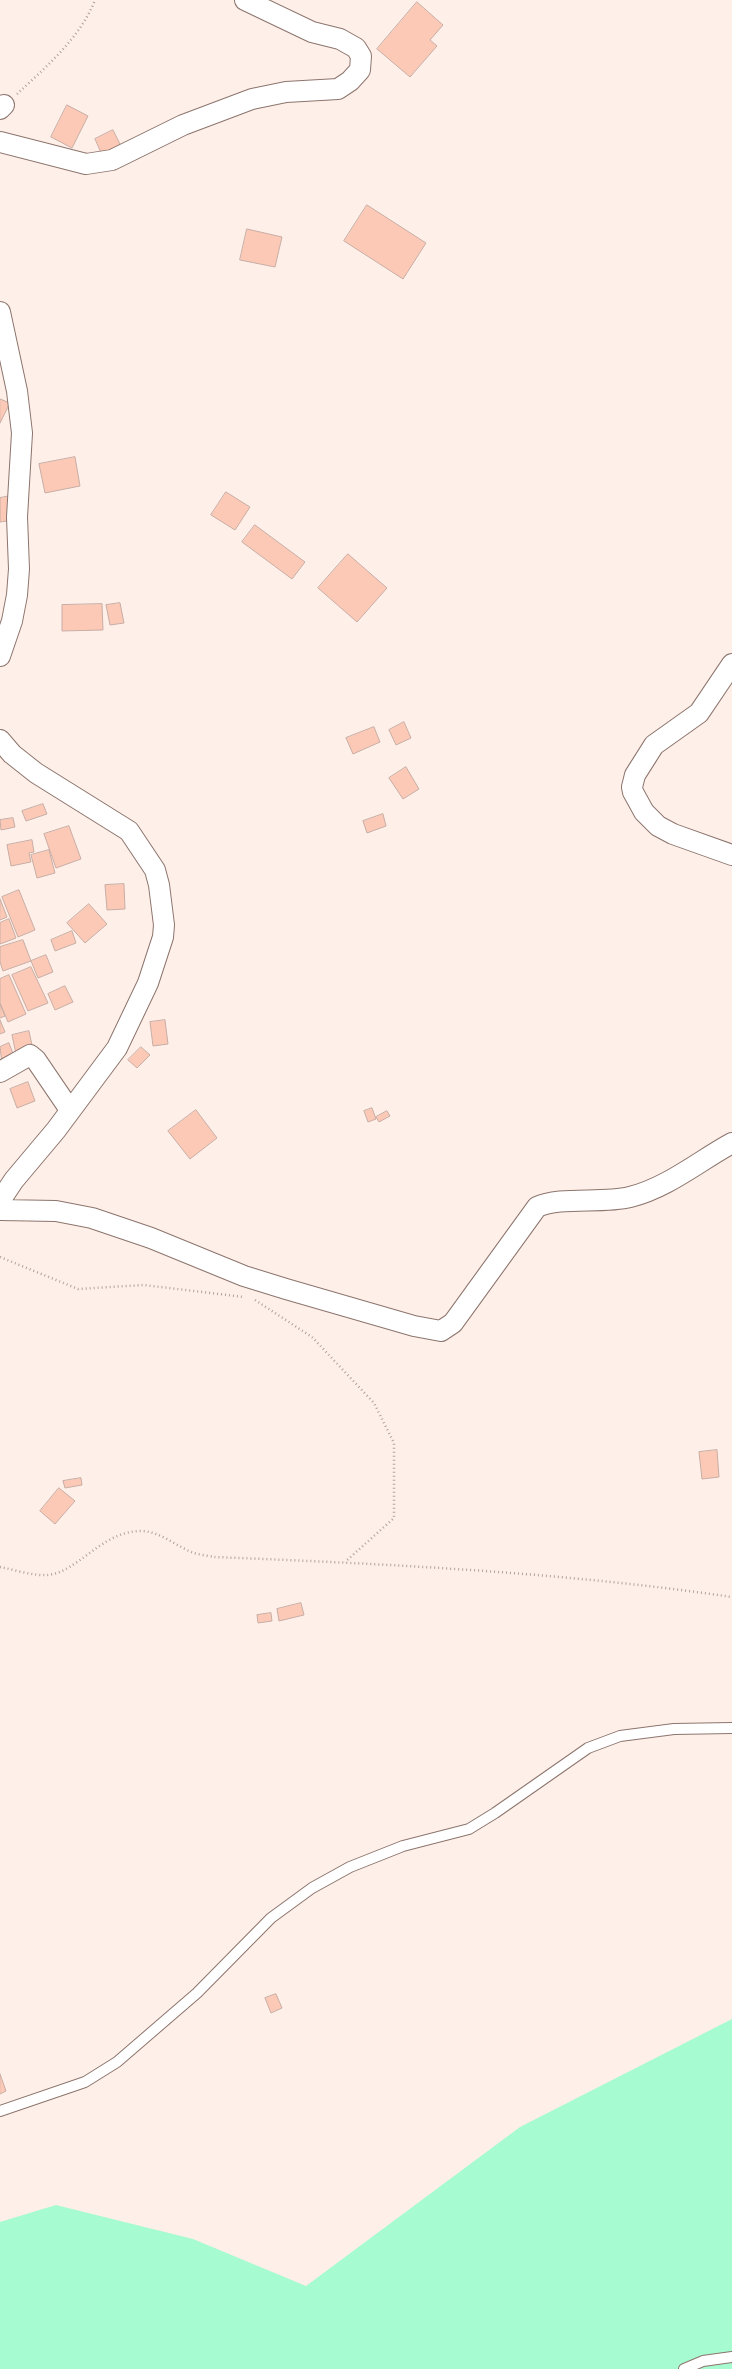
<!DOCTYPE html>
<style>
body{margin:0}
canvas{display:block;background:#ffefe9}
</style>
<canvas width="732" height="2369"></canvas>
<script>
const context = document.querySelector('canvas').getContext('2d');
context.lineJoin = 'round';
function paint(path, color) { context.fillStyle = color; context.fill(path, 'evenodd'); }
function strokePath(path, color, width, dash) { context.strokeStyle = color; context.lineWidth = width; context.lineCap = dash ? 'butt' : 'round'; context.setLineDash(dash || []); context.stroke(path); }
paint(new Path2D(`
 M732 2019V2369H0V2222L56 2205 193 2239 306 2286 520 2127Z`), '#a7fbd0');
const building = new Path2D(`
 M417 2 443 25 430 40 437 46 410 77 377 49Z
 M67 105 88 116 72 148 51 137Z
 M113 130 121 146 102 155 95 139Z
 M367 205 426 243 403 279 344 241Z
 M247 229 282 237 275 267 240 260Z
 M0 399 10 403 0 423Z
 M75 457 80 486 45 493 39 464Z
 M226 492 250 507 235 530 211 515Z
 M10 496 13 520 0 522V498Z
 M255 525 305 562 292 579 242 542Z
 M348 554 387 588 357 622 318 588Z
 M120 603 124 623 110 625 106 605Z
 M102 604 103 630 62 631V605Z
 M404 722 411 738 396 745 389 730Z
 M374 727 380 742 353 754 346 738Z
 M406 767 419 789 403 799 389 778Z
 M43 804 47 814 26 821 22 811Z
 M383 814 386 826 367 833 363 821Z
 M13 818 15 827 1 830 0 820Z
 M69 826 81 859 56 868 44 834Z
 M32 840 34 852 29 853 31 862 11 866 7 845Z
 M49 850 55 873 37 878 31 855Z
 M124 884 125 909 107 910 105 885Z
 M19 890 35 930 18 937 2 897Z
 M0 899 7 917 0 920Z
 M89 904 107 924 85 943 67 923Z
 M9 919 16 938 0 944V923Z
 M72 931 76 943 55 951 51 940Z
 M23 940 31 961 3 971 0 962V947Z
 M46 955 53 972 38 978 31 961Z
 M31 967 48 1003 28 1011 12 975Z
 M9 975 26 1014 8 1022 0 1003V979Z
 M65 986 73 1002 55 1010 48 994Z
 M0 1004 5 1016 0 1018Z
 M0 1020 5 1032 0 1034Z
 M165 1020 168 1044 153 1046 150 1022Z
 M29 1031 33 1050 16 1054 12 1035Z
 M9 1043 15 1059 2 1064 0 1047Z
 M141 1047 150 1055 137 1068 128 1060Z
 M28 1082 35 1101 17 1108 10 1089Z
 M372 1108 376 1119 368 1122 364 1111Z
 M196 1110 217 1138 190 1159 168 1131Z
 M387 1111 390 1116 379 1122 376 1117Z
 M717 1450 719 1477 702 1479 699 1452Z
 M81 1478 82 1485 65 1488 63 1481Z
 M59 1488 75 1501 55 1524 40 1511Z
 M301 1603 304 1615 279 1621 277 1609Z
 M271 1613 272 1621 258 1623 257 1615Z
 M276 1994 282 2008 271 2013 265 1998Z
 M0 2074 6 2091 0 2094Z`);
paint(building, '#fcc9b6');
strokePath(building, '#c7aea5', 1);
const service = new Path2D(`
 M0 2111 85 2082 117 2062 197 1993 271 1918 312 1888 350 1867 403 1846 469 1829 495 1813 588 1748 620 1736 674 1729 732 1728
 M684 2369 703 2361 732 2357`);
const minor = new Path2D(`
 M0 109 4 105
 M0 142 86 164 112 160 183 125 252 99 286 92 338 89 350 81 360 70 361 56 356 48 340 39 312 32 245 0
 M0 312 17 391 22 433 17 517 19 569 17 595 12 621 0 656
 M732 664 699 713 654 745 635 775 632 787 633 792 644 812 658 826 673 834 732 855
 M0 740 12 754 36 773 129 831 155 870 159 885 164 925 163 937 148 983 117 1048 56 1130 14 1180 0 1201
 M0 1072 30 1055 36 1060 70 1110
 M0 1210 56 1211 92 1218 151 1238 244 1276 286 1289 414 1326 441 1331 453 1323 537 1207C560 1196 602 1204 630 1197 667 1188 699 1161 732 1143`);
strokePath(service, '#8c756d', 12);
strokePath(minor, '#8c756d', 22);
strokePath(new Path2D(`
 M17 94C45 68 81 37 95 0
 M0 1257 78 1289 144 1285 244 1297
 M255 1300 312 1337 374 1403 394 1443V1518L345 1562
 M0 1567C15 1570 33 1576 48 1575 78 1572 102 1531 141 1531 160 1531 177 1547 194 1553 201 1555 209 1556 215 1557 388 1564 561 1572 732 1597`), '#b0a29d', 2.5, [1, 3]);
strokePath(service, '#fff', 10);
strokePath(minor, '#fff', 20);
</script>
